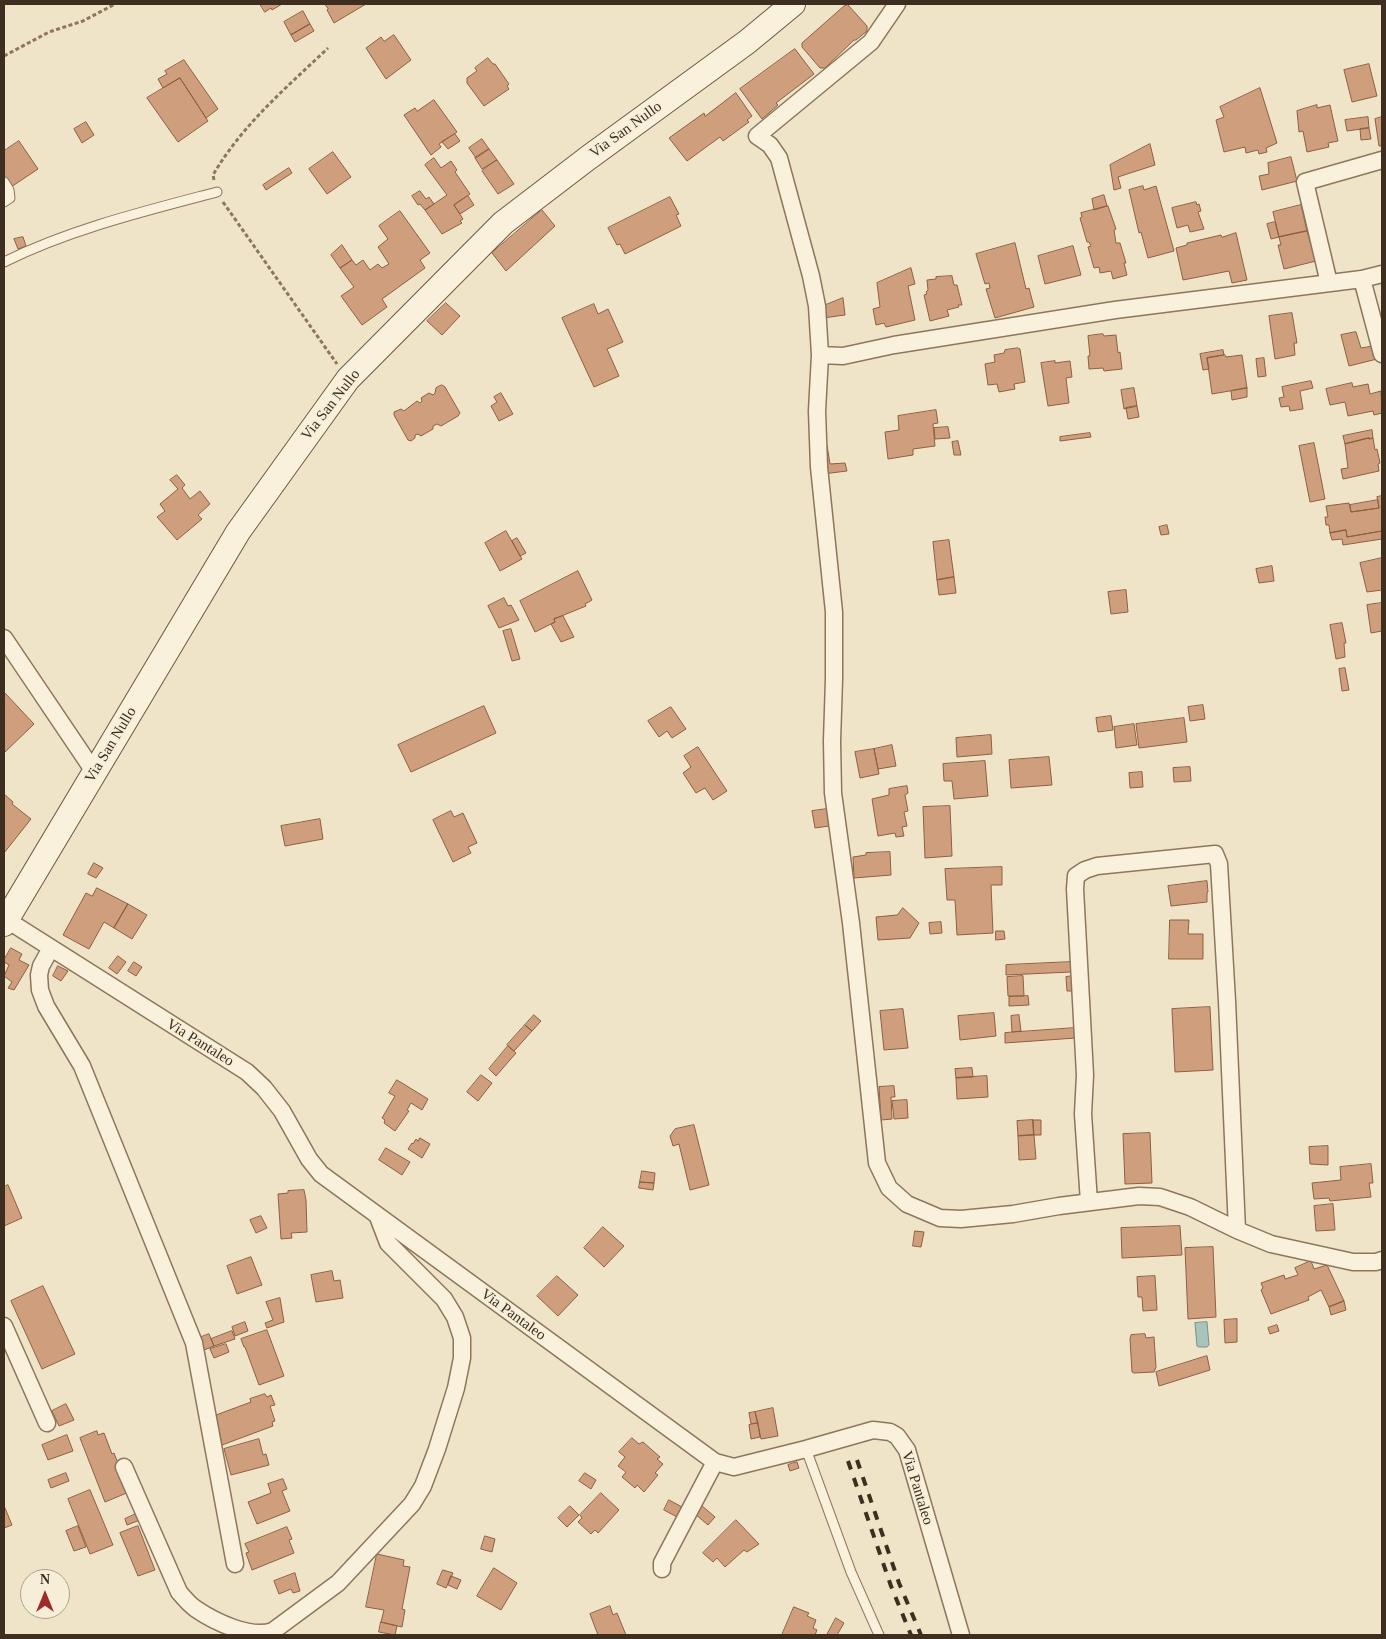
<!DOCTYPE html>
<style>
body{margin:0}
#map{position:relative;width:1386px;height:1639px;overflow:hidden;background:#f0e4c8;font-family:"Times New Roman",serif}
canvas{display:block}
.frame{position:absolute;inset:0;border:5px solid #3d2e20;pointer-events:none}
.north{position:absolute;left:20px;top:1569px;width:50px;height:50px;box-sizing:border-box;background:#f7eed8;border:1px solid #ada18e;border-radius:50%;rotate:0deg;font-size:14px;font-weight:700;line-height:20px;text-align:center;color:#3d2e20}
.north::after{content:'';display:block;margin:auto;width:18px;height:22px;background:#9e2a2b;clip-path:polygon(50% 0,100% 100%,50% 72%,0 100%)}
</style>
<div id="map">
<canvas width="1386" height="1639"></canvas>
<div class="frame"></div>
<div class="north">N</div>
</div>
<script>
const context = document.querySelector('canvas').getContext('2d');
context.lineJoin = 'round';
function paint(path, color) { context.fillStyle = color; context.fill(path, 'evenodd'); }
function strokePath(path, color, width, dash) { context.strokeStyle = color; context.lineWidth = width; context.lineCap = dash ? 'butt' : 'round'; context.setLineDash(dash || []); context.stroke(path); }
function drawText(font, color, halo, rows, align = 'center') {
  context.font = font + ' "Times New Roman",serif'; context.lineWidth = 4; context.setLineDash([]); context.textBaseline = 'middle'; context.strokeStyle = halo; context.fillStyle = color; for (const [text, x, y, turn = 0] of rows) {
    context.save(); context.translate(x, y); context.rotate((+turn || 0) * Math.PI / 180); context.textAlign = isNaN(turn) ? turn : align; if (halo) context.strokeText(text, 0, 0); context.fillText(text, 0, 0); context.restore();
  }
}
const water = new Path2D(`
 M1207 1322 1209 1345 1207 1347H1199L1197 1346 1195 1323Z`);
paint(water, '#a9c4bc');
strokePath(water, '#6f938a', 1);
const building = new Path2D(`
 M260 4H282L272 10 271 8 265 12Z
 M325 4H366L334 23 327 10 328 9Z
 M848 5 867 26V31L856 40H854L825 68H820L802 47V43L844 6Z
 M303 11 310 24 291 35 284 22Z
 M310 24 314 31 295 42 291 35Z
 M394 35 411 60 386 79 366 48 381 37 384 41Z
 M795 49 814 74 776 103 778 105 762 119 740 89Z
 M488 58 493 64H495L509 84 507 86 509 89 484 106 467 83V78L477 71 475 68Z
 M184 60 218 109 206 118 180 78 163 88 158 79 167 74 165 71Z
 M1369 64 1377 96 1352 102 1344 70Z
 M180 78 208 121 178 142 147 98Z
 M1260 88 1277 143 1266 148 1267 152 1259 154 1258 150 1246 153 1245 147 1224 152 1216 120 1224 117 1220 107Z
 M736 93 752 116 747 120 749 122 723 141 720 137 687 161 669 138 704 113 705 116Z
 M434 100 457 132 439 144 441 147 431 155 404 115 415 108 417 111Z
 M1317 105V108L1330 105 1338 141 1328 143 1329 147 1307 152 1303 131 1299 132 1297 111Z
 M1368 117 1369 128 1347 131 1345 120Z
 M1382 117V146H1379L1375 119Z
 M86 122 94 135 82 143 74 129Z
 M1369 128 1371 139 1361 140 1360 129Z
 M455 134 460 141 448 149 442 142Z
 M482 139 489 149 476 158 469 148Z
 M19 141 38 169 11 187 4 175V151Z
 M1150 144 1155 165 1118 177 1121 188 1114 190 1110 165Z
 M489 149 497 160 482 169 475 158Z
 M333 152 351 177 327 194 309 169Z
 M1291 157 1297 181 1262 190 1259 176 1269 174 1268 163Z
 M434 158 441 168 451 161 457 170 455 172 470 194 454 205 463 219 460 221 462 223 442 234 425 210 447 195 425 165Z
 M497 160 514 184 498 194 482 171Z
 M289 168 292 173 266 190 263 185Z
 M1143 186 1144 190 1156 186 1174 251 1148 258 1141 232 1139 233 1129 190Z
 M420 191 426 199 429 197 434 204 425 210 420 204 418 205 412 196Z
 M1104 195 1107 206 1094 210 1092 199Z
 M468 196 474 205 460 214 454 205Z
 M670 197 679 214 676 215 681 226 625 254 620 244 617 245 608 228Z
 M1196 202 1197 205 1199 204 1201 211 1198 212 1204 229 1190 232 1188 225 1177 228 1172 208Z
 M1301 205 1307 231 1279 237 1273 212Z
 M1108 206 1116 229 1114 230 1116 243H1120L1126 263H1124L1127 275 1113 279 1111 271 1100 273 1099 267 1094 268 1088 247 1091 246 1089 242H1087L1080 218 1082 217 1081 213Z
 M542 210 555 226 506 271 492 253Z
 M400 211 430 253 420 260 425 268 382 299 387 307 362 325 341 296 354 287 340 268 352 260 356 265 363 260 370 270 378 264 382 268 389 264 378 247 388 239 379 226Z
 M1275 222 1279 237 1271 239 1267 224Z
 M1307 231 1316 261 1284 269 1278 245H1281L1279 237Z
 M1236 233 1247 280 1232 283 1229 271 1183 280 1176 248 1187 245V243L1221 235 1222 237Z
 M23 237 26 246 18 249 14 239Z
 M1015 243 1026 289 1029 288 1034 307 995 318 986 289 990 288 989 283 985 284 976 254Z
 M342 245 352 260 340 268 331 255Z
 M1073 246 1081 275 1045 284 1038 256Z
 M911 268 915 284 908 286 915 320 886 327 884 323 876 325 873 309 880 307 877 283Z
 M952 276 954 285H957L962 305H958L959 307 947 310 949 316 930 321 924 295 927 294 926 292 928 290 927 280 936 279V277Z
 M843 298 845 315 823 318 821 307Z
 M446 303 460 316 442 335 427 321Z
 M594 304 598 314 608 309 623 342 607 349 619 376 594 387 562 318Z
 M1292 313 1297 343H1294L1295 355 1275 359 1269 316Z
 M1356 332 1361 348 1373 346 1377 359 1349 366 1341 335Z
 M1103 334 1104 336 1116 335 1118 353 1120 352 1122 369 1104 371 1103 368 1089 369 1088 356H1090L1088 336Z
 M1018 348 1020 349 1025 382 1014 384 1015 389 999 392 997 384 988 385 985 364 995 362 994 355 1004 353 1005 350Z
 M1223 350 1224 355 1207 358 1209 369 1203 370 1200 354Z
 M1225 355 1226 357 1242 355 1247 388 1212 394 1207 358Z
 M1264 358 1266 376 1258 377 1256 359Z
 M1055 361V363L1070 361 1072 377 1066 378 1069 403 1048 406 1041 363Z
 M1311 381 1313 388 1300 391 1303 409 1290 411 1289 406 1281 407 1279 398 1284 397 1282 387Z
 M1352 383 1353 387 1368 384 1370 394 1381 391 1382 413 1374 415 1373 411 1348 416 1345 402 1330 405 1326 389Z
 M442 385 445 387 460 413 458 416 441 426 437 424 433 426V429L421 436 418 434 415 435V438L411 441 408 440 394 415V412L401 409 404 411 417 401 420 403 422 401 421 398 429 393 433 395 435 393 436 388Z
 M1134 388 1137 406 1124 409 1121 390Z
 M1247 388V397L1232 400 1231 391Z
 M501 393 513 414 499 421 491 406 497 402 494 397Z
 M1137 406 1139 417 1128 419 1126 408Z
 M936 410 938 423 933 424 935 446 913 449V455L888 459 885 432 899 430 898 416Z
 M948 427 950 438 935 439 934 428Z
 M1372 430 1373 438 1369 439V438L1345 444 1343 436Z
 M1090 433 1091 437 1060 441V437Z
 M1369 438V439L1373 438 1375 450 1377 449 1380 463 1378 464 1379 471 1343 479 1341 469 1348 468 1345 444Z
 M958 441 961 455H954L952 442Z
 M1314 443 1325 499 1310 502 1299 446Z
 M822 445H827L830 464 845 463 847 471 823 474Z
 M177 475 185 485 182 488 190 499 200 491 210 504 198 515 202 519 177 540 157 517 165 511 160 504 178 489 170 480Z
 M1382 496V531L1347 537 1346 530 1330 533 1329 525H1326L1325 517H1328L1326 506 1349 503 1351 512 1379 508 1377 497Z
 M1378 500 1379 508 1351 512 1350 505Z
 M1167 525 1169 534 1161 535 1159 527Z
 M1346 530 1347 537 1382 531V539L1343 545 1342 539 1332 540 1330 533Z
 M506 531 522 559 500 571 485 543Z
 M517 538 526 553 520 556 512 541Z
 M949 540 954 577 937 580 933 542Z
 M1382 558V590L1367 592 1360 563Z
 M1272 566 1274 581 1259 583 1256 569Z
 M578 571 592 600 585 604 586 606 554 619 555 622 535 632 520 601Z
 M954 577 956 593 939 595 937 580Z
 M1126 590 1128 612 1111 614 1108 592Z
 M504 598 508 606 511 605 519 620 499 628 488 606Z
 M1382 603V631L1371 633 1367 605Z
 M563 616 574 637 561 642 551 624 555 622 554 619Z
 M1342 623 1346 643H1344L1345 657 1336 659 1330 625Z
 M511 629 520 659 512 661 503 631Z
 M1345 668 1349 690 1342 691 1339 669Z
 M4 692 34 724 4 753Z
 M1203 705 1205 719 1190 721 1188 707Z
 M484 706 496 733 411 772 398 745Z
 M671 707 686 729 672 738 667 731 659 737 648 721Z
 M1111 716 1113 730 1098 732 1096 718Z
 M1184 718 1187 742 1139 748 1136 724Z
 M1134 724 1137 745 1116 748 1114 727Z
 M991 735 992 754 957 757 956 738Z
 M892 745 896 766 878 769 874 749Z
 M698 747 727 791 713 800 705 788 696 793 683 773 691 767 684 756Z
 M874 749 879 774 860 778 855 752Z
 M1049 757 1052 785 1011 788 1009 760Z
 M985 761 988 796 954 799 952 781H944L943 764Z
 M1190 767 1191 781 1174 782 1173 768Z
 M1142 772 1143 787 1130 788 1129 773Z
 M907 786 908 793 905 795 908 811 904 812 907 826 902 827 904 836 896 837 895 833 878 836 872 799 889 795V789Z
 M4 794 13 802 12 804 31 819 4 853Z
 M950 806 952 856 925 858 923 807Z
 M827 809 829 826 815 828 812 811Z
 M451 811 454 817 463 813 477 843 468 847 471 853 453 862 433 820Z
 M320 819 323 839 285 846 281 826Z
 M890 852 891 875 854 878 853 857 866 855V853Z
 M94 863 103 868 96 878 88 874Z
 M1002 867V885H991L993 933 957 935 955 900H947L945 869Z
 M1207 881 1208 892 1207 893V902L1171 906 1168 886Z
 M97 888 128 904 114 928 104 922 89 949 63 935 86 893 92 896Z
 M128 904 147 915 132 939 114 928Z
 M903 908 919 923 910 938 878 940 876 917 897 915Z
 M1170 920H1189L1188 934H1203V959H1169Z
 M941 922 942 933 930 934 929 923Z
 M996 931H1004L1005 939 996 940Z
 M11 948 22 954 19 960 29 965 14 990 8 988 12 982 4 976 9 965 4 962V960Z
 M118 956 126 962 117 974 109 968Z
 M134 962 142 967 136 976 128 971Z
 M1071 962V972L1006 975V965Z
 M58 966 68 971 61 981 53 976Z
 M1023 976 1024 996H1008L1007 977Z
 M1073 976 1074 991H1067L1066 977Z
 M1028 996 1029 1005 1009 1006V997Z
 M1210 1007 1213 1070 1175 1072 1172 1009Z
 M903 1009 908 1048 884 1050 880 1011Z
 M994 1013 996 1036 960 1040 958 1016Z
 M534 1015 541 1021 532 1031 525 1025Z
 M1019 1015 1021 1031 1012 1032 1011 1016Z
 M525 1025 532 1031 514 1051 507 1045Z
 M1075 1028 1076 1038 1005 1043V1033Z
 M508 1046 516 1053 496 1076 489 1069Z
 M972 1068 973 1077 956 1078 955 1069Z
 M481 1075 492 1083 478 1101 467 1092Z
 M987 1076 988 1097 957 1099 956 1078Z
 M397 1080 428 1099 422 1110 411 1103 407 1110 409 1111 395 1131 384 1123 385 1120 382 1118 395 1096 389 1093Z
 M894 1086 895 1097H891L892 1119 881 1120 879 1087Z
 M907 1100 908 1118 894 1119 892 1101Z
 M1033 1120H1041V1135H1034Z
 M1033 1120 1034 1135 1018 1136 1017 1121Z
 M694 1125 709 1185 690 1190 679 1144 673 1146 670 1136 675 1129Z
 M1150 1133 1152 1183 1125 1184 1123 1134Z
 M1034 1135 1036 1159 1019 1160 1018 1136Z
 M420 1138 430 1144 422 1158 408 1149 412 1143 413 1144 416 1139 418 1141Z
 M1328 1146V1165L1310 1164 1309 1147Z
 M386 1148 410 1162 402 1175 379 1160Z
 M1371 1164 1373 1183H1369L1371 1197 1330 1201 1329 1198 1314 1199 1312 1183 1341 1180 1340 1167Z
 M642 1171 655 1173 654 1183 640 1182Z
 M640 1182 654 1183 653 1190 639 1188Z
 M8 1185 22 1218 4 1226V1187Z
 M304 1190 306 1200 307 1232 291 1233 292 1238 281 1239 278 1194 288 1193V1191Z
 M1333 1204 1335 1230 1316 1231 1314 1206Z
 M261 1216 267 1228 256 1233 250 1220Z
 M1180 1226 1182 1255 1122 1258 1121 1228Z
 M603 1227 624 1246 604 1267 584 1248Z
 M915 1231 924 1232 921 1247 913 1246Z
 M1213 1247 1216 1317 1188 1319 1185 1248Z
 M251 1257 262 1285 237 1294 227 1266Z
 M1311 1261 1314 1269 1327 1265 1344 1301 1329 1307 1321 1290 1308 1297 1309 1300 1271 1314 1261 1290 1263 1288 1261 1283 1284 1275 1285 1279 1298 1275 1295 1268Z
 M332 1271 334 1281 340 1280 343 1298 316 1302 311 1275Z
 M557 1276 578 1295 558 1316 537 1296Z
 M1155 1276 1157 1310 1143 1311 1142 1297H1138L1137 1277Z
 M43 1286 75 1354 42 1369 11 1301Z
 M280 1298 284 1322 267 1328 265 1323 273 1320 266 1302Z
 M1344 1301 1346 1310 1331 1315 1329 1307Z
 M1237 1319V1342L1225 1343 1224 1320Z
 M245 1322 248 1331 235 1336 232 1327Z
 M1277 1325 1279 1331 1270 1334 1268 1328Z
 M267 1330 284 1376 259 1385 245 1347H244L241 1339Z
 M232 1331 235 1339 214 1346 211 1339Z
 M209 1334 214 1346 204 1350 199 1338Z
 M1145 1334 1146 1338 1154 1337 1156 1367 1154 1372 1134 1373 1132 1372 1130 1339 1131 1335Z
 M226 1344 229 1352 214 1358 210 1349Z
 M1207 1356 1210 1370 1159 1386 1156 1372Z
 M265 1394 267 1397 271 1395 275 1405 270 1406 275 1421 272 1422 273 1426 222 1445 216 1415 251 1402 250 1399Z
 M66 1404 74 1420 59 1426 52 1411Z
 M773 1408 778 1436 761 1439 755 1412Z
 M755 1412 758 1423 751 1424 749 1413Z
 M758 1423 760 1437 751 1439 749 1425Z
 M97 1431 98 1435 104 1433 112 1454 114 1453 129 1492 105 1502 80 1438Z
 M67 1435 73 1451 48 1460 42 1445Z
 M632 1438 639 1444 643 1442 660 1457 657 1459 663 1464 655 1473 658 1475 644 1492 637 1485 635 1488 622 1477 626 1472 618 1466 625 1457 619 1452Z
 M259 1439 263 1455 266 1454 269 1465 231 1475 224 1449Z
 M797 1462 799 1468 790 1471 788 1465Z
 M66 1473 69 1481 51 1488 48 1480Z
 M585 1473 596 1480 591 1489 579 1481Z
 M283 1479 287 1489 282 1491 290 1511 257 1524 248 1502 271 1493 268 1484Z
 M90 1490 113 1545 90 1554 68 1499Z
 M601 1493 619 1510 598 1533 595 1530 591 1534 578 1522 582 1518 580 1515Z
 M669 1500 682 1507 677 1517 664 1510Z
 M701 1505 715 1517 708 1525 695 1514Z
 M570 1506 579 1515 567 1527 558 1518Z
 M5 1508 12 1525 4 1528V1509Z
 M138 1513 140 1520 127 1525 125 1519Z
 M736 1520 759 1544 747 1552 744 1550 725 1567 717 1558 713 1562 703 1553Z
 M78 1526 86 1547 74 1551 66 1531Z
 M138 1526 155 1570 138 1576 120 1533Z
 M287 1527 292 1539 289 1540 294 1553 252 1570 246 1553 249 1552 245 1544Z
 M485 1536 495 1539 492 1552 481 1549Z
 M377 1554 404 1560 403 1566 410 1567 402 1609 405 1610 402 1627 381 1622 384 1610 366 1607Z
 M494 1568 517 1583 501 1610 477 1596Z
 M443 1570 453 1573 446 1588 437 1584Z
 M295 1573 300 1591 293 1593 291 1589 279 1594 274 1581Z
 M451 1576 461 1580 457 1589 448 1585Z
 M610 1606 613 1615 617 1613 626 1635H598L590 1614Z
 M794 1607 809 1613 807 1616 816 1620 813 1628 817 1630 815 1635H782Z
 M836 1618 844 1623 837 1635H827Z
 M381 1622 397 1626 395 1635 379 1632Z`);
paint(building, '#cf9f7d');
strokePath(building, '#8d5f41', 1);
const lane = new Path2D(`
 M4 182 9 190 10 198 4 202
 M4 262C71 229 145 211 217 192
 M806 1449 851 1572 879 1635`);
const street = new Path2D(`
 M897 4 871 42 757 136 770 145 779 158 811 276 817 306 820 355 817 411 819 467 834 612V679L832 741 833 793 851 923 877 1163 889 1188 907 1204 940 1218 961 1219 1013 1214 1059 1206 1139 1196 1160 1197 1190 1207 1237 1230 1271 1244 1353 1262H1376L1382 1260
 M1362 279 1382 354
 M1329 283 1305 182 1382 160
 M820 355 843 356 894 345 1115 310 1362 279 1382 274
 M4 638 95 773
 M7 920 247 1072 264 1088 282 1111 309 1159 321 1174 715 1462 734 1467 806 1449 873 1430 890 1432 897 1436 907 1450 961 1635
 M51 948 41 966 39 975 40 990 46 1006 82 1066 194 1343 235 1564
 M1089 1202 1083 1114 1085 1075 1075 889 1076 876 1085 870 1097 866 1215 854 1219 864 1227 1001 1237 1230
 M4 1326 47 1423
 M124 1467 179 1592C184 1598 190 1605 196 1609 215 1622 251 1639 273 1631L338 1583 412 1504 423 1486 437 1449 456 1388 462 1358V1338L455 1317 444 1299 388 1243 378 1217
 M662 1569V1563L715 1462`);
const secondary = new Path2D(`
 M4 924 238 532 348 379 503 223 588 158 747 42 793 4`);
strokePath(lane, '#8d765c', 11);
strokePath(street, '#8d765c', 19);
strokePath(secondary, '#6f573f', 26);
strokePath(new Path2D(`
 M4 56 49 32 83 21 115 4
 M214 180 213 175C242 125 286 88 328 48
 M223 202 337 364`), '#8d765c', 3, [4, 2.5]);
strokePath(lane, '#faf1dc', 9);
strokePath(street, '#faf1dc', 16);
strokePath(secondary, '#faf1dc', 24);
strokePath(new Path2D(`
 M857 1460 899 1583 921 1635
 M848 1461 891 1586 911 1635`), '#3d2e20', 4, [9, 9]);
drawText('15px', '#3d2e20', '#f7eed8', [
 ["Via San Nullo",626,130,-36],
 ["Via San Nullo",331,405,-52],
 ["Via San Nullo",111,745,-59],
 ["Via Pantaleo",200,1043,32],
 ["Via Pantaleo",513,1315,36],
 ["Via Pantaleo",917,1488,73]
]);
</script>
